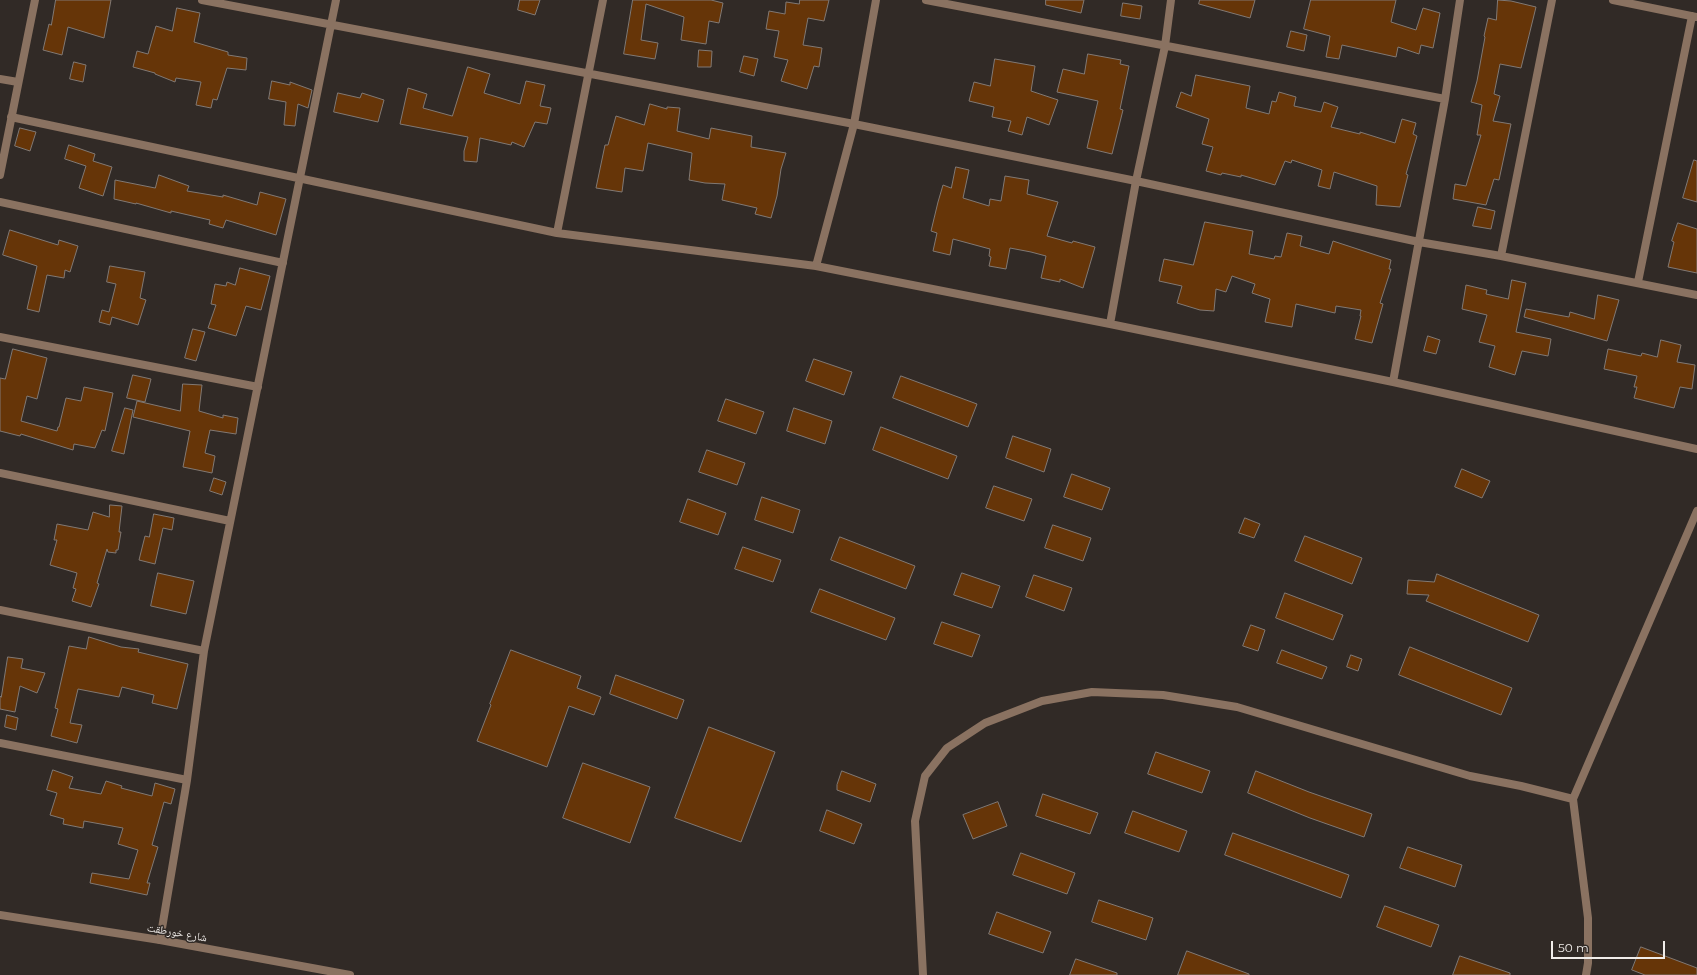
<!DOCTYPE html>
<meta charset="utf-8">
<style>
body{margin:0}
#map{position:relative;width:1697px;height:975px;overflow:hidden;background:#312a26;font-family:Montserrat,sans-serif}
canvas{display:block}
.scale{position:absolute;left:1551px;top:941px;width:114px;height:18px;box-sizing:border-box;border:2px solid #f1edea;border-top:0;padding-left:5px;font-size:12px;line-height:14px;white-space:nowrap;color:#f1edea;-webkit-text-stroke:3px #312a26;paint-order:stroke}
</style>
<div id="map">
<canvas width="1697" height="975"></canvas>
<div class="scale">50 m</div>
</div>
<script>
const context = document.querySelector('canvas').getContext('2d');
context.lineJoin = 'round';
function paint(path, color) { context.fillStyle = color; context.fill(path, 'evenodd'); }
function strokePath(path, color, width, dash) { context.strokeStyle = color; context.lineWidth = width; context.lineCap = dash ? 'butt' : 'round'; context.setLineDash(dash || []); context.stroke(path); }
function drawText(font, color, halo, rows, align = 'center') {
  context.font = font + ' Montserrat,"Noto Naskh Arabic",sans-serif'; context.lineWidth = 3; context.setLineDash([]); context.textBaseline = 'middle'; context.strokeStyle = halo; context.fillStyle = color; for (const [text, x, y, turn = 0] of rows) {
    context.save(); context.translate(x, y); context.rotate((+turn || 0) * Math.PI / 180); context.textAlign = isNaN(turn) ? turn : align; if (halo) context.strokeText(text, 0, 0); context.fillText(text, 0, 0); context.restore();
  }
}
const building = new Path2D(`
 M56 0H111L104 38 68 27 62 55 43 50 49 24 51 25Z
 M520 0H540L535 15 518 10Z
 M633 0H711L723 3 719 23 709 21 706 44 681 40 684 17 646 4 641 40 658 43 655 59 624 54Z
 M800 0H829L824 21 808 18 803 45 822 48 819 67 814 66 807 89 781 81 788 60 774 57 779 31 766 29 769 11 785 14 786 2 799 4Z
 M1046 0H1084L1081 13 1046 5Z
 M1200 0H1255L1250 18 1199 4Z
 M1311 0H1396L1391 22 1416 30 1423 8 1440 13 1433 48 1421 45 1419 54 1398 47 1396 57 1342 45 1339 59 1326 57 1330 36 1304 29Z
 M1498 0 1511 1 1536 7 1521 68 1500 64 1494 94 1500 96 1493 121 1511 124 1499 180 1494 179 1486 205 1453 199 1455 184 1466 186 1481 135H1477L1482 105 1471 102 1477 81 1485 37 1484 36 1488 18 1496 20Z
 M1123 3 1142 6 1140 19 1121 16Z
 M177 8 200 13 194 42 228 52V55L247 58 246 70 227 68 217 100 213 99 211 108 196 105 201 82 176 78 175 82 155 74V73L133 67 137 51 148 54 156 26 172 31Z
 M1291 31 1307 35 1304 51 1287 47Z
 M699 50 712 51 711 67H698Z
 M1088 54 1121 60 1120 64 1129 66 1120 109 1123 110 1112 154 1087 148 1098 101 1057 92 1063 69 1084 74Z
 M744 56 758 59 754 76 740 72Z
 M995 59 1035 66 1031 91 1058 100 1049 125 1027 117 1022 135 1008 131 1011 121 992 117 994 107 969 101 974 82 990 86Z
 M74 62 86 65 83 82 70 79Z
 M468 67 490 74 484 93 520 104 526 81 545 85 540 106 551 108 547 124 535 122 524 147 512 142 511 145 480 138 477 162 464 161V151L468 137 400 124 408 88 427 94 423 108 452 116Z
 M1196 75 1250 86 1246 108 1269 114 1272 101 1276 102 1279 92 1296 97 1294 106 1321 112 1324 102 1338 107 1331 127 1360 134V132L1395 143 1402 119 1416 123 1413 134 1417 136 1406 174 1408 175 1400 207 1376 205 1377 186 1334 172 1330 189 1318 186 1322 170 1292 160 1291 163 1285 161 1275 185 1241 175V177L1222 173 1221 175 1206 171 1213 147 1202 144 1209 119 1176 107 1181 92 1191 96Z
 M272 81 290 85V82L312 90 308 108 298 104 295 126 284 125 286 102 269 99Z
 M338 93 360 98 362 93 384 100 378 122 334 112Z
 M650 104 667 109V107L680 108 677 131 709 139 711 128 752 136 751 147 786 153 781 169 777 196 771 218 755 214 757 208 722 200 725 184 705 183 689 180 692 153 648 143 643 171 625 168 622 192 596 188 605 145H608L616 116 644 125Z
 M20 128 36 132 30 151 15 146Z
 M69 145 95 154 93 161 112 167 103 196 79 188 86 166 65 159Z
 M1694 160 1697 161V202L1683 198Z
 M956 167 969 170 963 198 989 206 990 199 1001 201 1005 176 1029 180 1027 194 1058 202 1047 236 1072 243 1073 241 1095 247 1083 288 1060 279V282L1041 278 1046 256 1031 252 1010 248 1006 269 989 266 991 257 989 256 990 249 953 239 950 255 933 251 937 233 931 231 938 202 943 185 951 188Z
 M159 175 189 186 187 191 223 197V195L257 205 260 192 286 199 276 235 226 220 223 228 209 224 210 220 171 211V213L136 203V204L114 199 115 180 155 188Z
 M1478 207 1495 211 1491 229 1473 226Z
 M1205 222 1253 231 1249 254 1274 259 1275 256 1281 257 1287 233 1302 236 1300 246 1329 254 1333 241 1391 260 1389 269H1391L1380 303 1383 304 1372 343 1355 339 1361 316H1360L1361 310 1336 306 1335 313 1296 304 1292 327 1265 322 1270 299 1252 293 1255 284 1232 276 1226 292 1216 289 1214 311 1200 310 1177 303 1182 286 1159 281 1164 259 1193 265Z
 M1678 223 1697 229V273L1668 267 1674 242 1672 241Z
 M10 230 58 245 59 240 78 246 70 272 65 270 64 278 47 275 39 312 27 309 37 266 3 255Z
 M110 266 145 272 140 298 146 300 138 325 112 317 110 325 99 322 102 310 109 312 116 284 107 282Z
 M240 268 270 276 261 310 246 306 236 336 208 328 216 305 211 304 215 284 226 286 227 282 235 285Z
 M1512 280 1526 283 1516 332 1551 339 1548 356 1522 351 1515 375 1489 367 1495 346 1479 342 1487 315 1462 309 1466 285 1487 290 1486 294 1508 299Z
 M1598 295 1619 300 1607 341 1524 317 1526 309 1569 317 1570 312 1594 319Z
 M193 329 205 332 196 361 185 358Z
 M1428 336 1440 340 1436 354 1424 351Z
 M1661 340 1681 345 1677 362 1695 365 1692 389 1680 387 1674 408 1634 398 1637 387H1634L1637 376 1604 369 1608 349 1641 356 1642 353 1657 357Z
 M13 349 47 358 37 399 27 396 21 421 57 431 58 427H59L66 398 81 401 84 387 113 393 105 431 102 430 95 448 74 444 73 450 21 434 20 436 0 431V378L5 379Z
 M814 359 852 372 844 395 806 381Z
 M133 375 151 379 145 402 127 398Z
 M901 376 977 404 968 427 893 398Z
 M183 384 202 385 199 411 223 418V415L238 418 236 434 210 430 205 453 215 456 212 473 183 467 190 431 133 417 137 401 180 411Z
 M726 399 764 412 756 434 718 421Z
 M125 408 133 410 124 454 112 451Z
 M794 408 832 421 825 444 787 431Z
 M881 427 957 456 948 479 873 450Z
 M1013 436 1051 449 1044 472 1006 458Z
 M707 450 745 463 737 485 699 472Z
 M1462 469 1490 481 1482 498 1455 487Z
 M1072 474 1110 488 1102 510 1064 497Z
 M214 478 226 482 222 495 210 491Z
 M994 486 1032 499 1024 521 986 508Z
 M762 497 800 510 793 533 755 520Z
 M688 499 726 513 718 535 680 522Z
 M110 505 122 506 119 532H121L118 550H116V553L108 552 107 549 97 583 99 584 91 607 72 601 76 589 73 588 77 573 50 565 57 540H54L57 524 88 530 93 512 109 517Z
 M154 514 174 518 172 530 163 528 155 564 139 560 145 536 149 537Z
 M1245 518 1260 524 1254 538 1239 533Z
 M1053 525 1091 538 1083 561 1045 548Z
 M1305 536 1362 558 1352 584 1295 561Z
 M840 537 915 566 906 589 831 560Z
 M743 547 781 560 773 582 735 569Z
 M158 573 194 581 186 614 151 606Z
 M962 573 1000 586 992 608 954 595Z
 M1437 574 1539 615 1528 642 1426 601 1429 595 1407 594 1408 580 1434 582Z
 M1034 575 1072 588 1064 611 1026 597Z
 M820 589 895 618 886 640 811 612Z
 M1285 593 1343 615 1333 640 1276 618Z
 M942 622 980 635 972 657 934 644Z
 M1251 625 1265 630 1258 651 1243 646Z
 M89 637 121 647 139 649 138 652 188 664 177 709 152 703 154 695 122 687 119 697 78 689 70 723 82 725 77 743 51 736 58 709 55 708 69 646 86 649Z
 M1410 647 1512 688 1501 715 1399 675Z
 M511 650 581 676 577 688 601 697 594 715 569 706 547 767 477 741 491 705 490 704Z
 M1282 650 1327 667 1322 679 1277 663Z
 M1351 655 1362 659 1358 671 1347 667Z
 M8 657 23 659 21 668 45 673 37 693 20 686 15 712 0 709V696L1 697Z
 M616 675 684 700 677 719 610 694Z
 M7 715 18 718 16 730 5 727Z
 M709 727 775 752 741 842 675 818Z
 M1156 752 1210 771 1202 793 1148 774Z
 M583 763 650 787 630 843 563 818Z
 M53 770 73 777 69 788 101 794 106 781 122 786 121 788 152 796 155 783 175 789 171 804 164 802 152 845 158 847 147 883H150L147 895 90 883 92 873 129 879 138 850 118 844 123 828 84 821 83 828 63 824 64 819 50 815 57 793 47 790Z
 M842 771 876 784 870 802 837 790V785Z
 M1256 771 1309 792 1372 814 1364 837 1310 818 1248 793Z
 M1043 794 1098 813 1090 834 1036 816Z
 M998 802 1007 826 973 839 963 815Z
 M827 810 862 824 854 844 820 831Z
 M1133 811 1187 831 1179 852 1125 833Z
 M1233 833 1349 875 1341 898 1225 855Z
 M1408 847 1462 865 1455 887 1400 868Z
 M1021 853 1075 873 1067 894 1013 875Z
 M1099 900 1153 918 1146 940 1092 922Z
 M1385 906 1439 925 1431 947 1377 927Z
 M997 912 1051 932 1043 953 989 934Z
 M1641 947 1697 968V975H1645L1632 970Z
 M1187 951 1249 974V975H1178Z
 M1460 956 1510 973V975H1453Z
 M1076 959 1117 973V975H1070Z`);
paint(building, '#663508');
strokePath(building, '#817974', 1);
strokePath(new Path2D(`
 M202 0 854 124 1136 181 1419 242 1501 256 1697 295
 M926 0 1445 99
 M1613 0 1696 17
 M0 79 18 82
 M11 117 557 233 816 266 1110 324 1393 382 1697 449
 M0 175 35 0
 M0 202 283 263
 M557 233 603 0
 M1501 256 1552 0
 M816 266 854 124 876 0
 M1638 282 1692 16
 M1110 324 1136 181 1165 46 1171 0
 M0 337 258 387
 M1393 382 1445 99 1460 0
 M0 473 230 521
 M0 610 204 651
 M0 743 187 780
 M160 940 187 780 204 651 336 0
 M923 975 915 821 925 776 947 748 985 723 1042 701 1092 692 1163 695 1237 707 1470 776 1521 786 1573 799
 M1586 975 1588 963V918L1573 799 1697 511`), '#8a7261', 8);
strokePath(new Path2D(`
 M0 915 160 940 350 975`), '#8a7261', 8);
drawText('11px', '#f1edea', '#312a26', [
 ["شارع خورطقت",177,933,10]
]);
</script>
